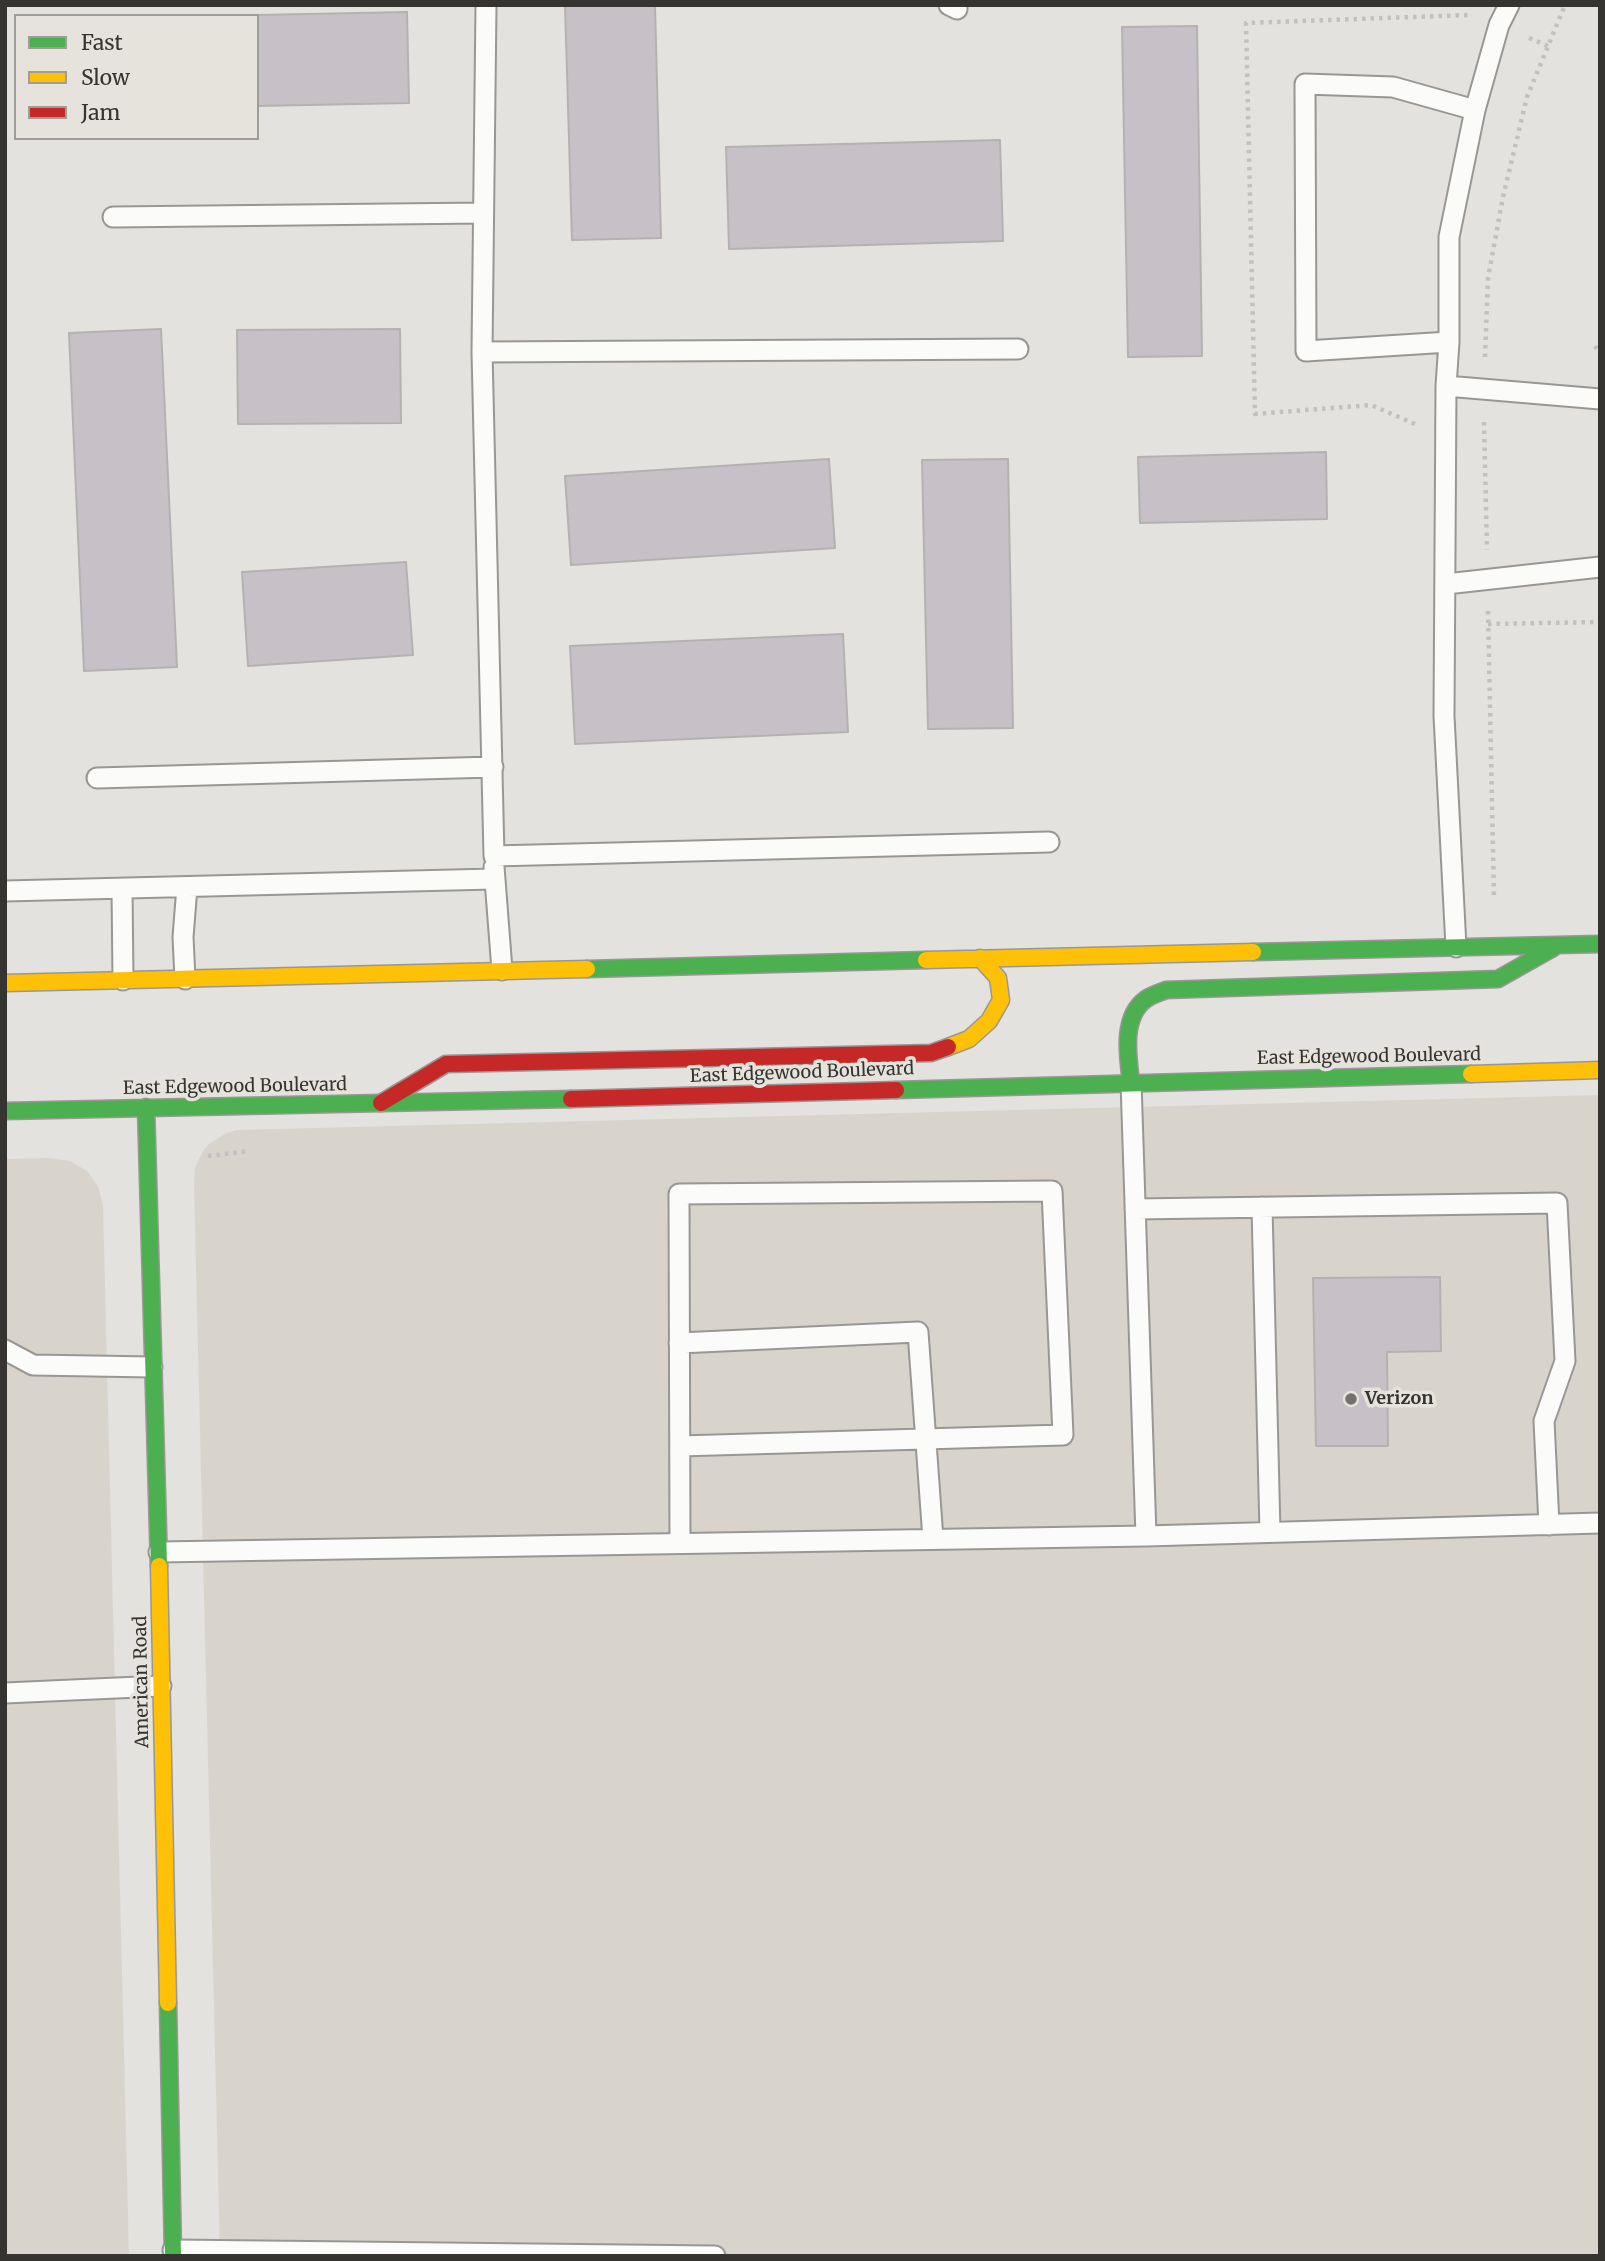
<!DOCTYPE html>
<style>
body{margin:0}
#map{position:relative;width:1605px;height:2261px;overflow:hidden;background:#e4e2de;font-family:Merriweather,serif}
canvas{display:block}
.frame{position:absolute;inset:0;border:7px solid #353431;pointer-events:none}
.legend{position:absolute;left:14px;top:14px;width:245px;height:126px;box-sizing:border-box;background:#e6e3dc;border:2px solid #9f9d98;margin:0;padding:9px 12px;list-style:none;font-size:21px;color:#353431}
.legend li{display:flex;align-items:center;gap:14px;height:35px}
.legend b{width:35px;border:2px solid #9f9d98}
</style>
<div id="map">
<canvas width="1605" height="2261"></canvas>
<div class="frame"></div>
<ul class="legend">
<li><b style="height:9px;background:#4caf50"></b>Fast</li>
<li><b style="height:9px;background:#ffc107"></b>Slow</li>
<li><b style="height:9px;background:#c62828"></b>Jam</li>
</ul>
</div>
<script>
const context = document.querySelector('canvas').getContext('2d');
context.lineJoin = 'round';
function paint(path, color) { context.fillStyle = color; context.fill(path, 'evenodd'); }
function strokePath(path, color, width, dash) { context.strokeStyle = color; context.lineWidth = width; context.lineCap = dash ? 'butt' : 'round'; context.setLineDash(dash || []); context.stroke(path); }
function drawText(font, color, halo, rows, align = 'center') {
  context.font = font + ' Merriweather,serif'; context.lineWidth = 7; context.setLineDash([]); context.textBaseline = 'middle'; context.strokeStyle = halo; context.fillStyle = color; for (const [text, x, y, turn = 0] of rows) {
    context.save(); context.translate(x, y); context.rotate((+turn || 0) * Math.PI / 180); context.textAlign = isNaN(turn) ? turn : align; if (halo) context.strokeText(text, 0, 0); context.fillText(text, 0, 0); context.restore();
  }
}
paint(new Path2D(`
 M1600 1095V2256H220L194 1184 195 1168 203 1151 210 1143 227 1133 237 1130Z
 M49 1158 70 1161 87 1171 98 1186 103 1205 129 2256H5V1159Z`), '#d8d4cb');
const building = new Path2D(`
 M565 5H655L661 238 572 240Z
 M407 12 409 103 257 106V16H207Z
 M1197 26 1202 356 1128 357 1122 27Z
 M1000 140 1003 241 729 249 726 147Z
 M161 329 177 667 84 671 69 333Z
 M400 329 401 423 238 424 237 330Z
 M1326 452 1327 519 1140 523 1138 457Z
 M829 459 835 548 571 565 565 476Z
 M1008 459 1013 728 928 729 922 460Z
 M406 562 413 655 248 666 242 572Z
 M843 634 848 732 575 744 570 646Z
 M1440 1277 1441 1351 1387 1352 1388 1446H1316L1313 1278Z`);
paint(building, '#c8c0c7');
strokePath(building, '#b4b2b1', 2);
const lane = new Path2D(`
 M486 5 482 352 494 856 1049 842
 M949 5 957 9
 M113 217 483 213
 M1449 342 1306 351 1305 84 1393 87 1475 110
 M482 352 1018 349
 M1446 386 1600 399
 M1446 584 1600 567
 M97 778 493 767
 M494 867 502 970
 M122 889 123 980
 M5 891 493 879
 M1456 947 1444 716 1446 386 1449 342V237L1475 110 1499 25 1509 5
 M185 979 183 937 187 887
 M1131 1082 1146 1536
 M1262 1207 1270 1532
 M1135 1209 1557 1203 1565 1361 1544 1421 1549 1525
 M679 1343 918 1332 933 1539
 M5 1350 33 1365 152 1367
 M680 1446 1063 1435 1052 1191 679 1194 680 1543
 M159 1552 1146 1536 1600 1523
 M5 1693 161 1686
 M173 2250 715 2256`);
const fast = new Path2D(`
 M1253 952 1600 944
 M587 969 926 960
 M1131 1082C1128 1057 1121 1017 1146 999 1152 995 1159 993 1166 990L1498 979 1553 948
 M896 1090 1471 1074
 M146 1107 159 1566
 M5 1111 571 1099
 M168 2003 173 2256`);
const slow = new Path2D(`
 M926 960 1253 952
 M5 983 587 969
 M948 1047 969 1039 989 1021 1001 1000 998 978 980 958
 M1471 1074 1600 1070
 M159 1566 168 2003`);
const jam = new Path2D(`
 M571 1099 896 1090
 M381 1103 446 1064 931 1053 948 1047`);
strokePath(lane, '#999794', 23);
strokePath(fast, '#999794', 19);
strokePath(slow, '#999794', 19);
strokePath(jam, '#999794', 19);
strokePath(new Path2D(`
 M1529 38 1548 46
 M1595 346 1600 354
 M1485 357 1488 278 1503 197 1527 97 1565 5
 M1484 422 1487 550
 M1415 424 1371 405 1255 414 1246 23 1469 15
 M1488 611 1494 897
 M1488 624 1600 622
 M208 1156 249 1151`), '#c2c1c0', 4.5, [3.5, 5]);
strokePath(lane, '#fbfbfa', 19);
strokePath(fast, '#4caf50', 16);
strokePath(slow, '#ffc107', 16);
strokePath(jam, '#c62828', 16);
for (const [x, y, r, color] of [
 [1351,1399,7,"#72716e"]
]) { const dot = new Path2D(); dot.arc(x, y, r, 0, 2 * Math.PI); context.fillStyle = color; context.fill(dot); strokePath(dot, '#e6e3dc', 2.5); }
drawText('18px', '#353431', '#e6e3dc', [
 ["East Edgewood Boulevard",1369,1057,-1],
 ["East Edgewood Boulevard",802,1073,-2],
 ["East Edgewood Boulevard",235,1087,-1],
 ["American Road",142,1682,-91]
]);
drawText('bold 18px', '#353431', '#e6e3dc', [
 ["Verizon",1365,1399]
], 'left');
</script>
